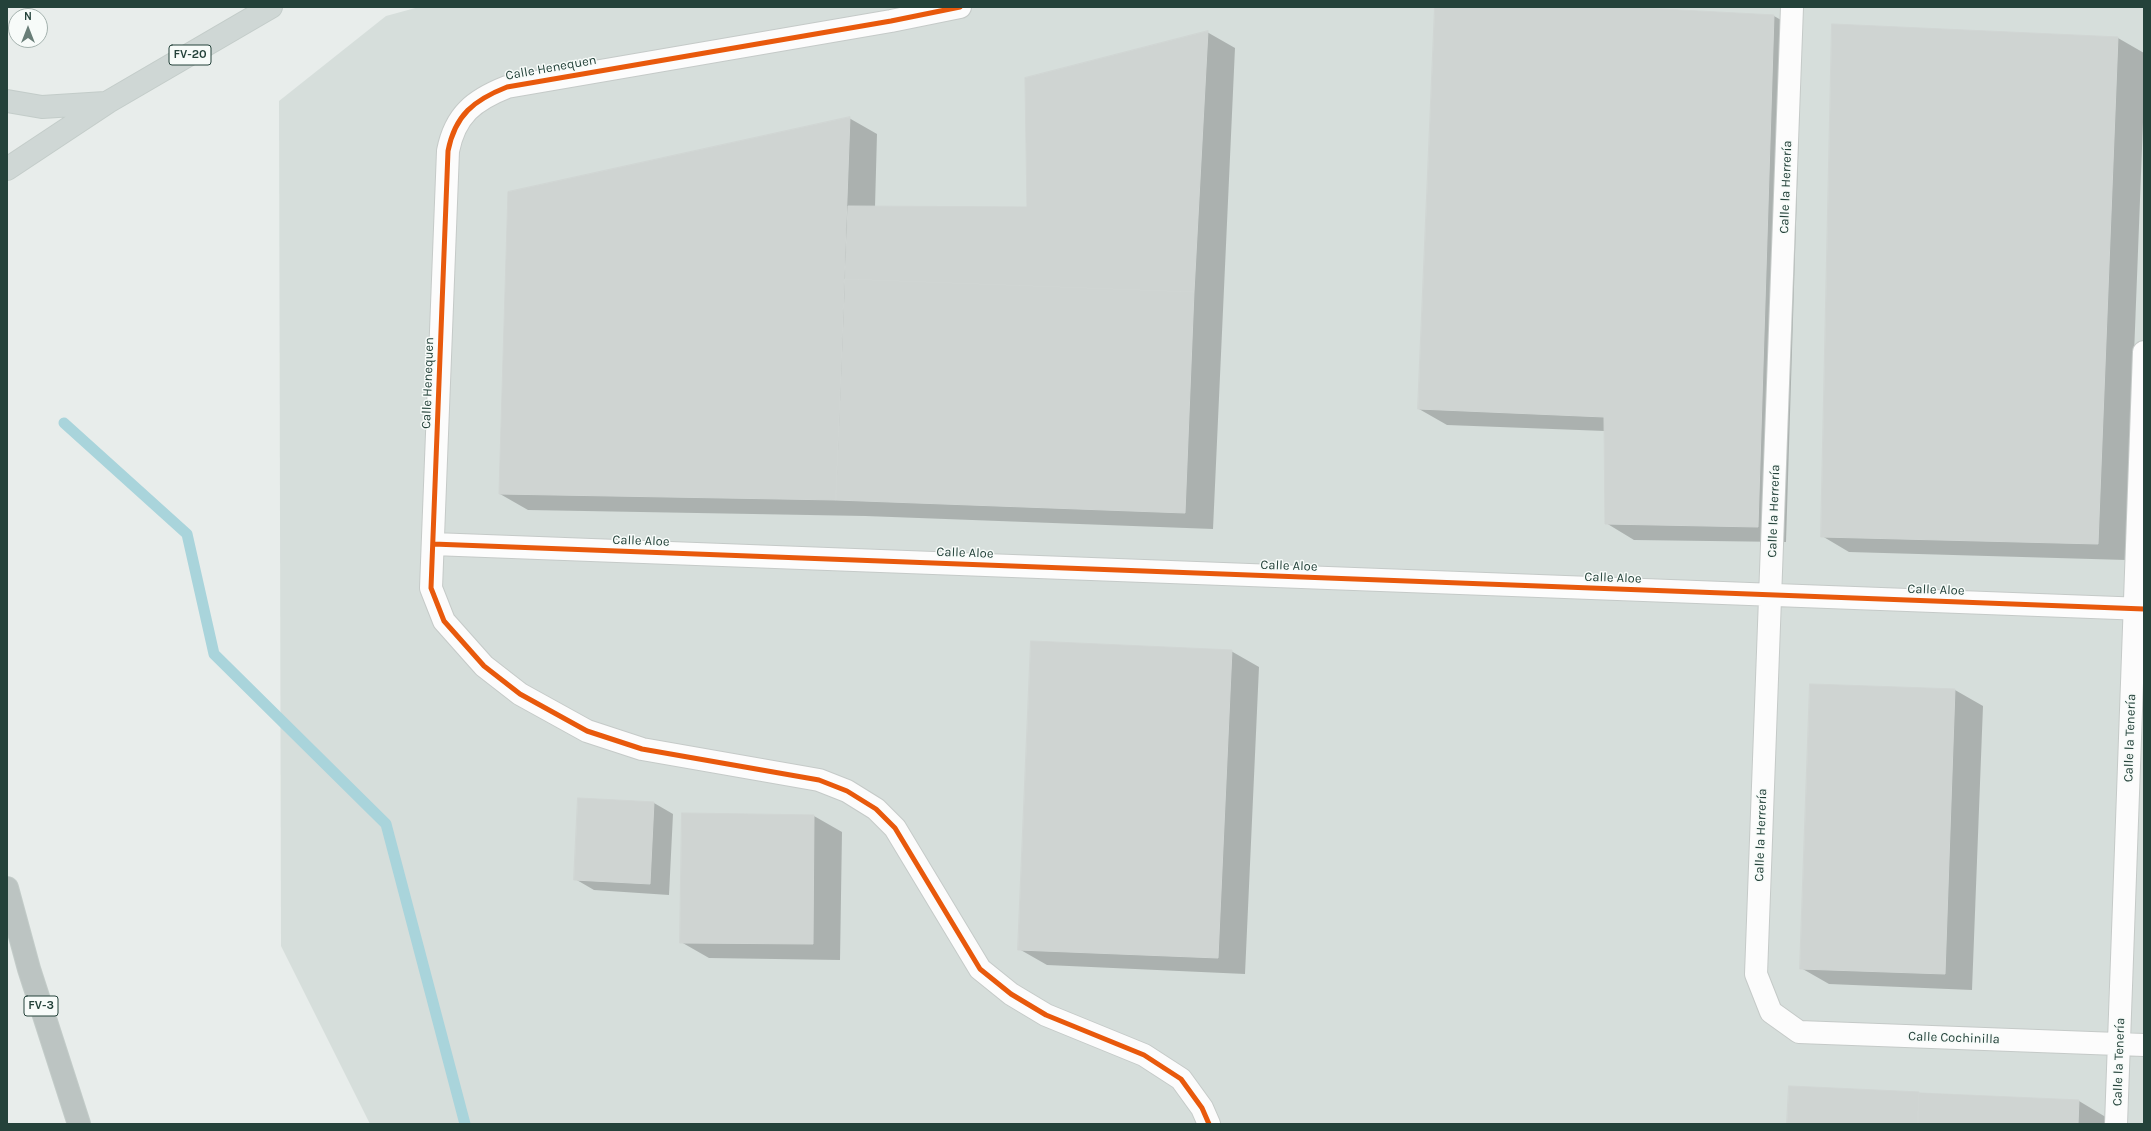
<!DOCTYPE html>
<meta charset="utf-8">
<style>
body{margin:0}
#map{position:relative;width:2151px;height:1131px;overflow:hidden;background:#e8edeb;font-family:Karla,sans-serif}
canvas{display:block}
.frame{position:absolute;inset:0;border:8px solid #24423a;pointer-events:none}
.north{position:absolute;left:8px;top:8px;width:40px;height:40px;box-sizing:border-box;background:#f7fbf9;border:1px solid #a3b1ad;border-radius:50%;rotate:0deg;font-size:11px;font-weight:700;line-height:16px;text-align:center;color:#24423a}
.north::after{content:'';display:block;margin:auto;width:14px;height:18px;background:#697e78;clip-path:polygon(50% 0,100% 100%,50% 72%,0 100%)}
</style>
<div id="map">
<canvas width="2151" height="1131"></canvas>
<div class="frame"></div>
<div class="north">N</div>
</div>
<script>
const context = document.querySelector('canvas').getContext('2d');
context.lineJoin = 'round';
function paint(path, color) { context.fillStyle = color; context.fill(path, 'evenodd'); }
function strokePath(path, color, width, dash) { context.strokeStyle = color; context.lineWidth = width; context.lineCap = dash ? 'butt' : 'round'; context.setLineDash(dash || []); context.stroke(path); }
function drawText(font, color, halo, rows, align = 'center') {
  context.font = font + ' Karla,sans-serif'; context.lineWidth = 3; context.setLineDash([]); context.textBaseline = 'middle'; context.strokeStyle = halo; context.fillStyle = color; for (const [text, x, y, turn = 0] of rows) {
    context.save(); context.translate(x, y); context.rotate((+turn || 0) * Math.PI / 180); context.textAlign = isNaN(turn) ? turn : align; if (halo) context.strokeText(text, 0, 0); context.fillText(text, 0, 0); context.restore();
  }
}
paint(new Path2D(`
 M419 7H2144V1124H370L281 946 279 101 386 16Z`), '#d6dedb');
paint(new Path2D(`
 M1436 7H1603L1774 16 1802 32 1786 542 1634 540 1606 523 1605 431 1447 425 1419 409Z
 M1207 32 1235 48 1213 529 865 516 528 510 500 494 849 118 877 134 875 207 1028 208Z
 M2118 38 2144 53V97L2126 560 1849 552 1822 536Z
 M1231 651 1259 667 1245 974 1047 965 1019 949Z
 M1811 685 1955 690 1983 706 1972 990 1829 984 1801 968Z
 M579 799 654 803 673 814 669 895 594 890 575 879Z
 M683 814 814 816 842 832 840 960 709 958 681 942Z
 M1790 1087 2079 1101 2114 1122V1124H1788Z`), '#0003');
strokePath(new Path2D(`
 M64 423 187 534 214 654 386 824 465 1124`), '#a9d4db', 11);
const building = new Path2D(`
 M1435 7H1622L1774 15 1758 527 1605 524 1604 417 1418 409Z
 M1832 24 2118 37 2098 544 1821 537Z
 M1208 31 1194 292 845 279 848 206 1027 207 1025 78Z
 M850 117 836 500 499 494 508 192Z
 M845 279 1194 292 1185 513 836 500Z
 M1031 641 1232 650 1218 958 1018 950Z
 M1810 684 1955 689 1945 974 1800 969Z
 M578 798 654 802 650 884 574 880Z
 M682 813 814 815 813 944 680 943Z
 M1789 1086 1919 1092 1918 1124H1787Z
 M1919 1093 2079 1100 2078 1124H1918Z`);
paint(building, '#cfd4d2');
strokePath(building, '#d1d6d4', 1);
const minor = new Path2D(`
 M960 7 891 21 507 87C474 100 455 115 448 151L431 588 444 621 484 666 520 694 587 731 642 749 819 780 847 791 876 809 895 828 980 969 1011 994 1046 1015 1144 1055 1181 1079 1202 1108 1209 1124
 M1792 7 1756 974 1771 1012 1799 1032 2144 1045
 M433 544 2144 609
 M2116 1124 2144 352`);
const major = new Path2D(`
 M7 101 42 107 105 103
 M7 169 108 102 271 7`);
const highway = new Path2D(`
 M7 888 29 969 79 1124`);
strokePath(minor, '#c5cac8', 24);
strokePath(major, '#c3ccc9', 24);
strokePath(highway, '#c3ccc9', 24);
strokePath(minor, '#fcfcfc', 22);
strokePath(major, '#cfd7d5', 22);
strokePath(highway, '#bcc4c2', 22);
strokePath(new Path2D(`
 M960 7 891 21 507 87C474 100 455 115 448 151L431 588 444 621 484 666 520 694 587 731 642 749 819 780 847 791 876 809 895 828 980 969 1011 994 1046 1015 1144 1055 1181 1079 1202 1108 1209 1124
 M433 544 2144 609`), '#e8590c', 5);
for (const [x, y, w] of [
 [190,55,42],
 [41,1006,34]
]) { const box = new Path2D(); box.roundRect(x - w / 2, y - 10, w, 20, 3); context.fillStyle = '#f7fbf9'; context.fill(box); strokePath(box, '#24423a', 1); }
drawText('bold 12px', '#24423a', null, [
 ["FV-20",190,55],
 ["FV-3",41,1006]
]);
drawText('13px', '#24423a', '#f7fbf9', [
 ["Calle Henequen",551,68,-10],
 ["Calle la Herrería",1786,187,-88],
 ["Calle Henequen",428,383,-88],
 ["Calle la Herrería",1774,511,-88],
 ["Calle Aloe",641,541,2],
 ["Calle Aloe",965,553,2],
 ["Calle Aloe",1289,566,2],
 ["Calle Aloe",1613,578,2],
 ["Calle Aloe",1936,590,2],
 ["Calle la Tenería",2130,738,-88],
 ["Calle la Herrería",1761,835,-88],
 ["Calle Cochinilla",1954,1038,2],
 ["Calle la Tenería",2119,1062,-88]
]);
</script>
